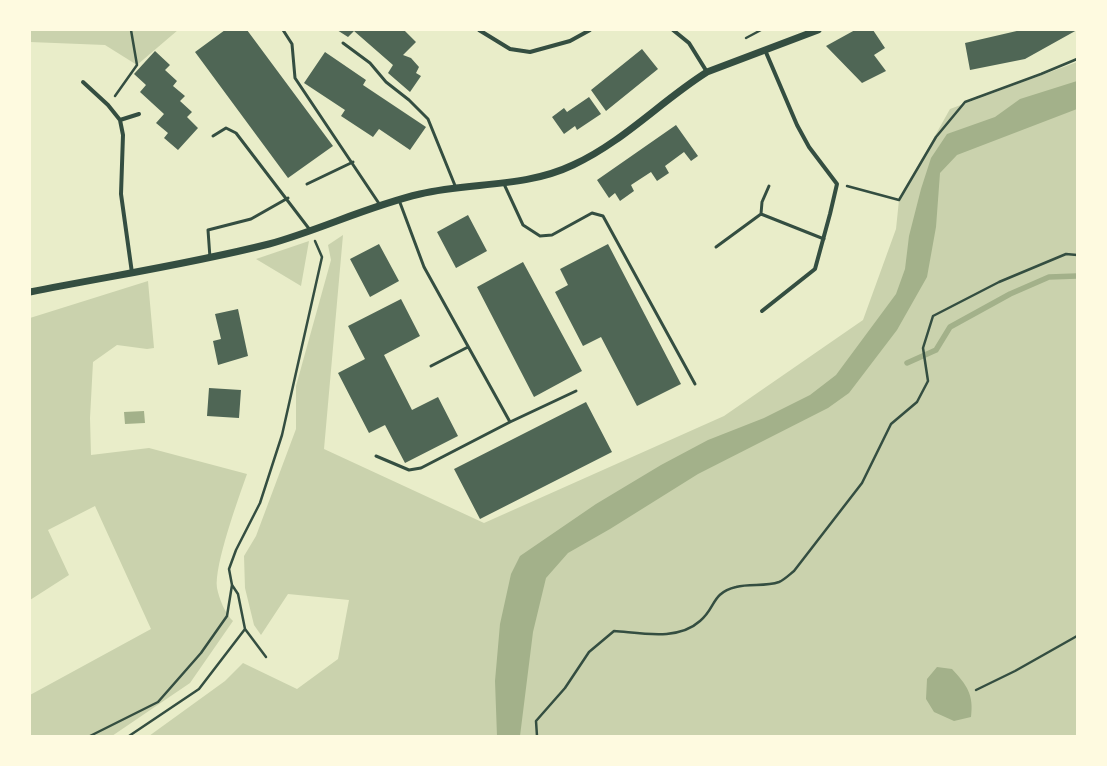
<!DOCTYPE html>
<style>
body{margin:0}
#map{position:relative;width:1107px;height:766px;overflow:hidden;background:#e9edc9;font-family:Cabin,sans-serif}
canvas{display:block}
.frame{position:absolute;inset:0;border:31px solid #fefae0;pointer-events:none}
</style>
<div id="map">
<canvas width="1107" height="766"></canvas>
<div class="frame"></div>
</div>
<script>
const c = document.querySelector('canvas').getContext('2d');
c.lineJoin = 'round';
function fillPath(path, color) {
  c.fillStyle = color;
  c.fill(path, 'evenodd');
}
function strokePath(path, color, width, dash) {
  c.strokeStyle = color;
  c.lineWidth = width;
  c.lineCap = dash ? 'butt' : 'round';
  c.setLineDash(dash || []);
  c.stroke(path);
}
fillPath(new Path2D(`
 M30 30H178L137 65 105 45 30 42Z
 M1077 62V736H149L225 681 243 663 297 689 338 659 349 600 288 594 261 635 254 625 245 588 244 556 256 536 296 429V386L331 260 328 245 343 235 324 449 484 523 724 416 863 320 896 229 899 200 950 109Z
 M309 241 301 286 256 259Z
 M148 281 154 348 147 349 117 345 93 362 90 418 91 455 149 448 247 474C239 497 214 565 217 588 219 598 225 614 233 621L190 683 112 736H30V695L151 629 95 506 48 530 69 575 30 600V318Z`), '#cad2ad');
fillPath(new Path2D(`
 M1077 81V109L957 155 940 173 936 227 927 277 897 330 849 393 828 408 698 474 610 529 568 553 546 578 533 632 520 736H497L495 681 500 624 511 574 520 556 596 504 661 465 708 440 764 418 810 395 836 375 896 294 905 269 909 236 921 189 931 158 947 134 995 117 1020 99Z
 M144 411 145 423 125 424 124 412Z
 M937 667 952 669C967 685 974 695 971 717L954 721 934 712 926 699 927 679Z`), '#a3b18a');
strokePath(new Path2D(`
 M907 363 936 350 950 327 1010 294 1049 277 1077 276`), '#a3b18a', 5.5);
fillPath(new Path2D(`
 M225 30H247L333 146 288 178 195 52Z
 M337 30H404L416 42 403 55 411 58 419 67 416 73 421 76 410 92 388 73 393 65 354 31 348 37Z
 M855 30H873L885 48 874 55 886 71 862 83 826 46Z
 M1021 30H1077L1025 59 970 70 965 43Z
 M642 49 658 69 606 111 591 90Z
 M155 51 170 65 165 70 177 81 173 86 185 96 180 101 192 112 187 117 198 128 178 150 164 138 168 133 156 123 164 114 140 92 146 85 134 74Z
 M325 52 366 80 363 85 426 127 410 150 379 129 373 137 341 116 345 110 304 83Z
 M589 97 601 114 577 130 575 126 564 134 552 117 564 108 567 112Z
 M676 125 698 156 691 161 684 152 665 166 669 173 657 181 651 172 631 185 634 191 620 201 615 193 609 198 597 180Z
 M468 215 487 251 456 268 437 232Z
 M379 244 399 281 370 297 350 259Z
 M608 244 681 384 637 406 601 337 583 346 555 292 568 285 560 269Z
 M523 262 582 371 534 397 477 287Z
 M401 299 420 336 384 355 412 410 438 397 458 436 405 463 385 425 369 433 338 373 365 359 348 326Z
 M238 309 248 356 218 365 213 341 221 339 215 314Z
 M209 388 241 390 239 418 207 416Z
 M586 402 612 452 480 519 454 469Z`), '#4f6655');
strokePath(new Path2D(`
 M746 38 761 30
 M115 96 137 65 131 30
 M847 186 899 200 936 137 965 102 1041 74 1077 59
 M232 585 238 594 245 629 266 657
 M976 690 1015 671 1077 636
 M90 736 158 702 201 653 227 616 232 585 229 569 236 550 260 503 282 435 322 257 315 241
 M129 736 199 689 245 629
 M537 736 536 721 565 688 589 652 614 631C642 633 678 641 700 621 716 608 711 593 736 587 750 583 765 587 779 582 784 580 789 575 794 571L862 483 891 424 917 402 928 381 923 348 933 316 999 282 1066 254 1077 255`), '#344e41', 2.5);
strokePath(new Path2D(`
 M283 30 292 44 295 78 380 205
 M343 43 370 63 386 82 409 100 428 119 456 188
 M213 136 226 128 236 133 310 230
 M307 184 353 162
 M504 184 523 225 540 236 552 235 592 213 603 216 695 384
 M399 200 424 267 510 422
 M761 214 762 202 769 186
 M716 247 761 214 824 239
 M210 258 208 230 251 219 288 198
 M431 366 468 347
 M376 456 409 470 421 468 510 422 576 391`), '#344e41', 3);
strokePath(new Path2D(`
 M479 30 510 49 530 52 570 41 590 30
 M673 30 689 43 707 72
 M83 82 108 105 120 120 123 135 121 194 132 273
 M120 120 139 114
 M762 311 815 269 830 214 837 184 809 147 797 125 765 50`), '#344e41', 4);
strokePath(new Path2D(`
 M30 292C110 276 190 264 269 244 320 230 368 206 420 194 471 182 525 188 573 165 623 142 661 101 707 72L818 30`), '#344e41', 7);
</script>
